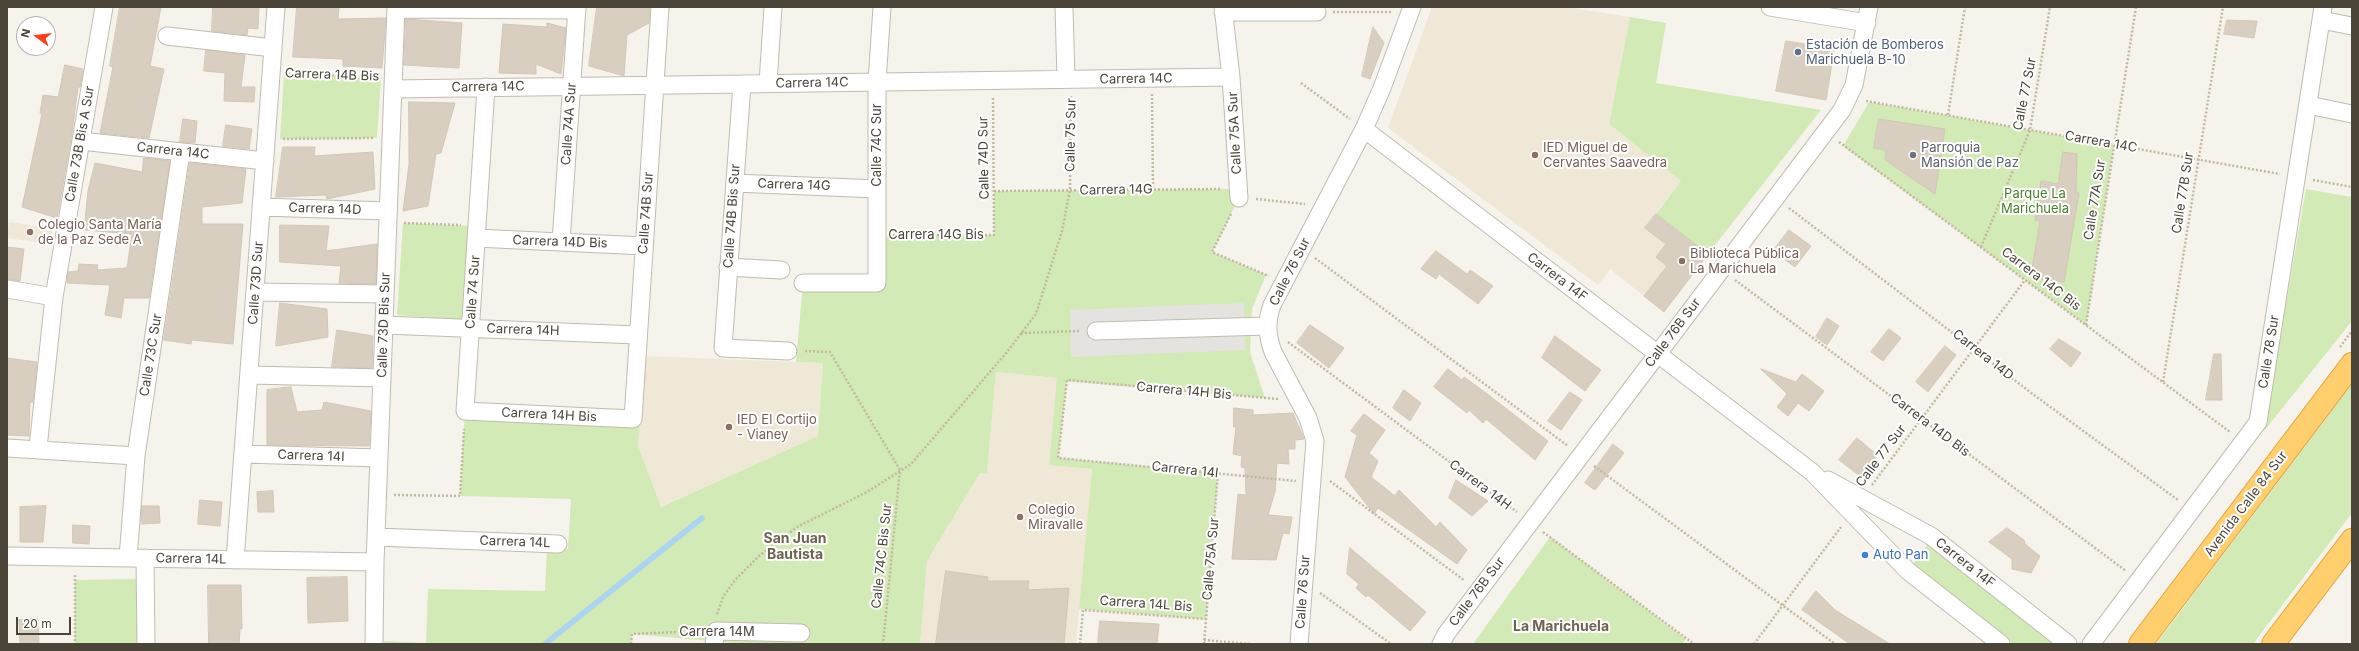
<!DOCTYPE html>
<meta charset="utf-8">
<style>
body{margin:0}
#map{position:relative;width:2359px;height:651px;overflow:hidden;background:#f6f3ec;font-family:Inter,sans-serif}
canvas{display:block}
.frame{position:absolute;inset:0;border:8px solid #4b4439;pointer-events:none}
.north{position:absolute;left:16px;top:16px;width:40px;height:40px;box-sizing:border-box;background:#fff;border:1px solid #b7b4b0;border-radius:50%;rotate:285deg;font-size:11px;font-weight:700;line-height:16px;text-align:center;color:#4b4439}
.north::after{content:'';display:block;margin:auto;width:14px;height:18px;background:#fc3f1d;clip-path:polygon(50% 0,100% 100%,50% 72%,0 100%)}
.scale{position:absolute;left:16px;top:617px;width:55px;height:18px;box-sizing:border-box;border:2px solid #4b4439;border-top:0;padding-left:5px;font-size:12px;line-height:14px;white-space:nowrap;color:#4b4439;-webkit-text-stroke:3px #fff;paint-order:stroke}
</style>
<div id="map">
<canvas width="2359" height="651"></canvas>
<div class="frame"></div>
<div class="north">N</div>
<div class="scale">20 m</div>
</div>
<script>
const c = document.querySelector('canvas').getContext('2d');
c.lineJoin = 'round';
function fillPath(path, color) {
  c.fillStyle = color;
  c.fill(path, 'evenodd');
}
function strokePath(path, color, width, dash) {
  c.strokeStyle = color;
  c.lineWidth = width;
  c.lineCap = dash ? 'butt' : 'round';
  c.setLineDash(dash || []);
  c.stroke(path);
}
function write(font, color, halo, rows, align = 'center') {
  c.font = font + ' Inter,sans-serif';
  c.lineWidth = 4;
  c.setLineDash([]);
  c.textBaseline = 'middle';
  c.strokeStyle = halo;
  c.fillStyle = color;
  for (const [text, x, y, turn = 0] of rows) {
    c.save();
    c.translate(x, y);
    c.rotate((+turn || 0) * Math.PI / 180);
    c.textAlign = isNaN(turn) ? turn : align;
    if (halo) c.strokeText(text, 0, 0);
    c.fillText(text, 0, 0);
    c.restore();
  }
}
fillPath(new Path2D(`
 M1432 7H1566L1630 17 1609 124 1681 181 1645 227 1666 244 1667 266 1644 296 1610 269 1598 285 1388 128Z
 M9 222 52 228 50 244 7 238Z
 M644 356 823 363 818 436 660 507 638 446Z
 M996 372 1058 378 1049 465 1092 469 1076 644H920L927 561 980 473H987Z`), '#efe8d6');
fillPath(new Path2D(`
 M1630 17 1666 23 1656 83 1821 110 1708 254 1656 214 1681 181 1609 124Z
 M284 74 381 77 377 138 280 139Z
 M1869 102 2114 145 2086 325 1843 146Z
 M1238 189 1239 198 1212 252 1266 275 1252 309 1250 352 1265 398 1067 381 1058 458 1218 473 1206 619 1079 609 1092 469 1049 465 1057 378 996 372 987 473H980L927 561 920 644H745L632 634 631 644H384V641L426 643 428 589 545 591 547 548 568 549 571 499 460 496 465 411 640 419 638 446 661 507 818 436 823 363 796 362 803 283H877V235H994V191Z
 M2306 189 2352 197V321L2264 431Z
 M403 223 470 226 464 320 397 315Z
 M2352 384V513L2253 644H2156Z
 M1550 537 1686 639 1682 644H1473Z
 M1929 543 2059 644H2013L1912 565Z
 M143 579 142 644H75V580Z`), '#d2eab5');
fillPath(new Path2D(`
 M1244 303 1245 350 1071 357 1070 310Z`), '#e5e3e0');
strokePath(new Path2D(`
 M545 644 702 518`), '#a9d4f2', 5.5);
const building = new Path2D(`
 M120 7H161L150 66 164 69 149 138 100 133 113 67 110 66Z
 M213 7H259L258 29 248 28 247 35 212 31Z
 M297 7H339L338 19 386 18 382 68 343 66V59L293 57Z
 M597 7H650L649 23 627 35 624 76 589 66Z
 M406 19 462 23 459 68 404 65Z
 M2227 20 2257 21 2254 38 2224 34Z
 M547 23 566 28 561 74 536 64V74L499 73 503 24 547 27Z
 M1373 27 1384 43 1370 79 1362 76Z
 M1786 41 1811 45V41L1835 45 1826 100 1776 91Z
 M206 50 245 55 241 87H255L254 102 224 101 225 73 204 71Z
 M65 65 83 69 80 87H78L72 133 57 218 22 207 42 114 40 113 43 95 58 97Z
 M409 102 455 103 441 153 436 154 428 206 403 211 409 164Z
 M183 119 197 121 195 143 180 142Z
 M1879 119 1945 129 1935 194 1885 160 1886 150 1874 148Z
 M226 125 252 129 249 149 223 146Z
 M283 147H315L314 156 373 152 375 189 327 199 326 195 276 197Z
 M2063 152 2077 154 2076 193H2079L2064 282 2041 279 2032 269 2040 221 2035 220 2041 181 2058 184Z
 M144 158 170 161 149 298H124L121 318 105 315 110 285 67 283 68 272 78 271 79 264 98 265 97 270 127 268 132 234 84 230 88 191 95 163 142 172Z
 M190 163 246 169 242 203 202 207V224H243L233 344 192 340 191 344 164 340Z
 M1656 214 1708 254 1664 312 1644 296 1667 266 1656 257 1666 244 1645 228Z
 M280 225 329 226 326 251 377 244 376 284 339 283 341 266 280 262Z
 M1789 230 1811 246 1795 267 1773 251Z
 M7 247 24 249 20 281 7 279Z
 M1436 251 1467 274 1470 270 1493 286 1478 304 1439 274 1436 279 1421 269Z
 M280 303 327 309 328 337 276 346Z
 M1827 318 1839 326 1827 345 1816 337Z
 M1310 325 1344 348 1329 368 1297 343Z
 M1889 329 1901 338 1883 361 1871 352Z
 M337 330 373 336 372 368 332 367Z
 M1555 336 1601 370 1585 391 1542 358Z
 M2059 339 2081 353 2071 367 2050 349Z
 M1945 346 1956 355 1928 392 1916 382Z
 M2214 354H2221L2222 400H2206Z
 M7 358 37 362 33 402H30L29 436 7 435Z
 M1448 369 1462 380 1464 377 1486 393 1548 441 1535 460 1486 419 1483 423 1469 410 1467 413 1434 387Z
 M1761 369 1796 382 1802 374 1824 391 1809 411 1798 403 1788 416 1777 407 1787 394Z
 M291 387 297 412 322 410 324 402 371 411 369 446 267 445V390Z
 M1404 390 1421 403 1410 421 1393 408Z
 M1570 392 1582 400 1561 430 1548 421Z
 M1234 408 1253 410V415L1293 413 1304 439 1295 440V449H1288L1289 464 1277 463 1275 492 1268 515 1292 517 1289 534 1283 533 1276 560 1232 559 1238 494 1246 495 1245 468 1241 467 1242 456 1233 454 1236 427H1234Z
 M1364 414 1385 430 1369 453 1378 461 1371 477 1395 496 1399 490 1436 527 1440 522 1467 550 1457 564 1378 508 1374 514 1345 477 1357 435 1351 431Z
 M1857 438 1877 455 1860 476 1839 460Z
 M1613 444 1624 453 1595 490 1585 483Z
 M1456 480 1488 501 1472 516 1449 498Z
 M273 491 274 512H258L257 492Z
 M200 500 222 502 220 526 198 524Z
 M46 506 43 542H20V507Z
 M142 506H159L160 523 142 524Z
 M73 525 90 526 89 544 73 543Z
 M2007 528 2024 540 2025 544 2040 556 2031 573 2012 569V559L1989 542Z
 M1350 548 1426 612 1410 631 1368 595 1366 597 1356 588 1359 584 1347 574Z
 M946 571 988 577 987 581H1029L1028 590 1069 588 1064 644H936Z
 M347 577 348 621 308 623 307 578Z
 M208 585H241L242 629H240L239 644H209Z
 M1816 591 1835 610 1890 644H1850L1802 610Z
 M38 619 39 644H20L19 620Z
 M1100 621 1159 624 1157 644H1098Z`);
fillPath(building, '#d8cfc1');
strokePath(building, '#d3c7b4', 1);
const minor = new Path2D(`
 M1064 7 1066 79
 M1223 7 1231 77 1239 198
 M1770 7 1867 23
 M396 9 577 10
 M1223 12H1317
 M2321 20 2352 26
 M167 36 273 48
 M768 83 773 7
 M742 84 723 348 788 351
 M486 87 465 411 633 419 660 7
 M393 89 1231 77
 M2308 105 2352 114
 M1364 129 1812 472 1908 571 2001 644
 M81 141 265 161
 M735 183 877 189
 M261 207 388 211
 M476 238 644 246
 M561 242 577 7
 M728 267 781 270
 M803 283H877V82L882 7
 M7 289 54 297
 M255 292 385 294
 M384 325 638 335
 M1096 331 1267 326
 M249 375 382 378
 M7 448 136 456
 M38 448 54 297 104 7
 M243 454 379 458
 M1828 480 1931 536 2068 644
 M376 537 558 544
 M7 556 375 562
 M128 558 136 456 181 152
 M145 558 146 644
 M235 560 276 7
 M374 644 375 562 396 7
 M714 644 716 631 801 633
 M1299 644 1315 441 1308 418 1273 352C1267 335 1266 322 1272 305L1364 129 1382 88 1412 7
 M1441 644 1446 634 1842 110 1854 85 1869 7
 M2091 644 2258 422 2323 7`);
const highway = new Path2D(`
 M2140 644 2352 364
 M2273 644 2352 540`);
strokePath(minor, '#c2bbae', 19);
strokePath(highway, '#e0a43c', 24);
strokePath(new Path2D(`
 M1333 12H1392
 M288 74 377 77
 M1301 83 1350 119
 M1152 94 1153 190
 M1866 101 2280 174
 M1948 115 1965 7
 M283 139 374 138
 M1839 142 2230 432
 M2313 180 2352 187
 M994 191 1222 189
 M1256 199 1305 204
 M1789 208 2034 395 2178 500
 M1231 214 1212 252 1269 276
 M404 223 461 225
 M893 235H994L993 97
 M1981 247 2030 130 2050 7
 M1315 258 1568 446
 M1735 280 2126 571
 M2086 325 2136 7
 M1021 333 1079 331
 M1288 342 1517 512
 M2340 347 2352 331
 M805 351 830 352 900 470 883 644
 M2163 382 2223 7
 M1278 399 1067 380 1058 458 1296 481
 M1594 466 1835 644
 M1330 481 1465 581
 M1872 485 2025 280
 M394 495 460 496 464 429
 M1543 532 1694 644
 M75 575V644
 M1320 593 1391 644
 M717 614 723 597 735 580 759 556 797 527 867 492 911 464 1007 352 1036 314 1062 231 1070 190 1071 96
 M1204 640 1250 644
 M631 644 632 634 700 631
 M1080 644 1083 610 1206 619
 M1204 644 1218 473
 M1754 644 1841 527`), '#c4b79f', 2.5, [2, 2]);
strokePath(minor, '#fff', 17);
strokePath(highway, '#ffcf6e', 22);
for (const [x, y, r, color] of [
 [1798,52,4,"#5c6f8a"],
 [1535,155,4,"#8d6e63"],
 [1913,155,4,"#6b7280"],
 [30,232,4,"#8d6e63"],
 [1682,261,4,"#8d6e63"],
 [729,427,4,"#8d6e63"],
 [1020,517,4,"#8d6e63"],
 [1865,555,4,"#3f7fe0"]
]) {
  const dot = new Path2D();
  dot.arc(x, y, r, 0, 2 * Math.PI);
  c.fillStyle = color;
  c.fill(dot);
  strokePath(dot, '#fff', 1.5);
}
write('13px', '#4e5e75', '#fff', [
 ["Estación de Bomberos",1806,45],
 ["Marichuela B-10",1806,60]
], 'left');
write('13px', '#4b4439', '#fff', [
 ["Carrera 14B Bis",332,75,2],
 ["Carrera 14C",1136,79,-1],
 ["Carrera 14C",812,83,-1],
 ["Carrera 14C",488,87,-1],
 ["Calle 77 Sur",2025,94,-79],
 ["Calle 74A Sur",569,124,-86],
 ["Calle 75A Sur",1235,133,-93],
 ["Calle 75 Sur",1071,135,-89],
 ["Carrera 14C",2101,142,10],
 ["Calle 73B Bis A Sur",80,144,-80],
 ["Calle 74C Sur",877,145,-90],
 ["Carrera 14C",173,151,6],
 ["Calle 74D Sur",984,158,-91],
 ["Carrera 14G",794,185,2],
 ["Carrera 14G",1116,190,-1],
 ["Calle 77B Sur",2183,193,-81],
 ["Calle 77A Sur",2095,200,-81],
 ["Carrera 14D",325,209,2],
 ["Calle 74B Sur",646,213,-86],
 ["Calle 74B Bis Sur",732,216,-86],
 ["Carrera 14G Bis",936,235],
 ["Carrera 14D Bis",560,242,2],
 ["Calle 76 Sur",1290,272,-63],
 ["Carrera 14F",1557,277,37],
 ["Carrera 14C Bis",2041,279,37],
 ["Calle 73D Sur",256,283,-86],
 ["Calle 74 Sur",473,292,-86],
 ["Calle 73D Bis Sur",384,325,-88],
 ["Carrera 14H",523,330,2],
 ["Calle 76B Sur",1673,333,-53],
 ["Calle 78 Sur",2269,352,-81],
 ["Calle 73C Sur",151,355,-81],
 ["Carrera 14D",1983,355,38],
 ["Carrera 14H Bis",1184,391,5],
 ["Carrera 14H Bis",549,415,3],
 ["Carrera 14D Bis",1930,425,37],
 ["Carrera 14I",311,456,2],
 ["Calle 77 Sur",1881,456,-53],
 ["Carrera 14I",1185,470,6],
 ["Carrera 14H",1480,485,37],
 ["Avenida Calle 84 Sur",2246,504,-53],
 ["Carrera 14L",515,542,2],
 ["Calle 74C Bis Sur",882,556,-84],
 ["Carrera 14L",191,559,1],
 ["Calle 75A Sur",1211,559,-85],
 ["Carrera 14F",1965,563,38],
 ["Calle 76 Sur",1303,592,-86],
 ["Calle 76B Sur",1477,592,-53],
 ["Carrera 14L Bis",1146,604,4],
 ["Carrera 14M",717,632]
]);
write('13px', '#785e54', '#fff', [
 ["IED Miguel de",1543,148],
 ["Cervantes Saavedra",1543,163],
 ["Colegio Santa María",38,225],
 ["de la Paz Sede A",38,240],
 ["Biblioteca Pública",1690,254],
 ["La Marichuela",1690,269],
 ["IED El Cortijo",737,420],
 ["- Vianey",737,435],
 ["Colegio",1028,510],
 ["Miravalle",1028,525]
], 'left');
write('13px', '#5b616d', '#fff', [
 ["Parroquia",1921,148],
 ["Mansión de Paz",1921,163]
], 'left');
write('13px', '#4a7f2a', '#fff', [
 ["Parque La",2035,194],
 ["Marichuela",2035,209]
]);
write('13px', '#366cbe', '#fff', [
 ["Auto Pan",1873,555]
], 'left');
write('bold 14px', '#6e6250', '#fff', [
 ["San Juan",795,539],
 ["Bautista",795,555],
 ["La Marichuela",1561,627]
]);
</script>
